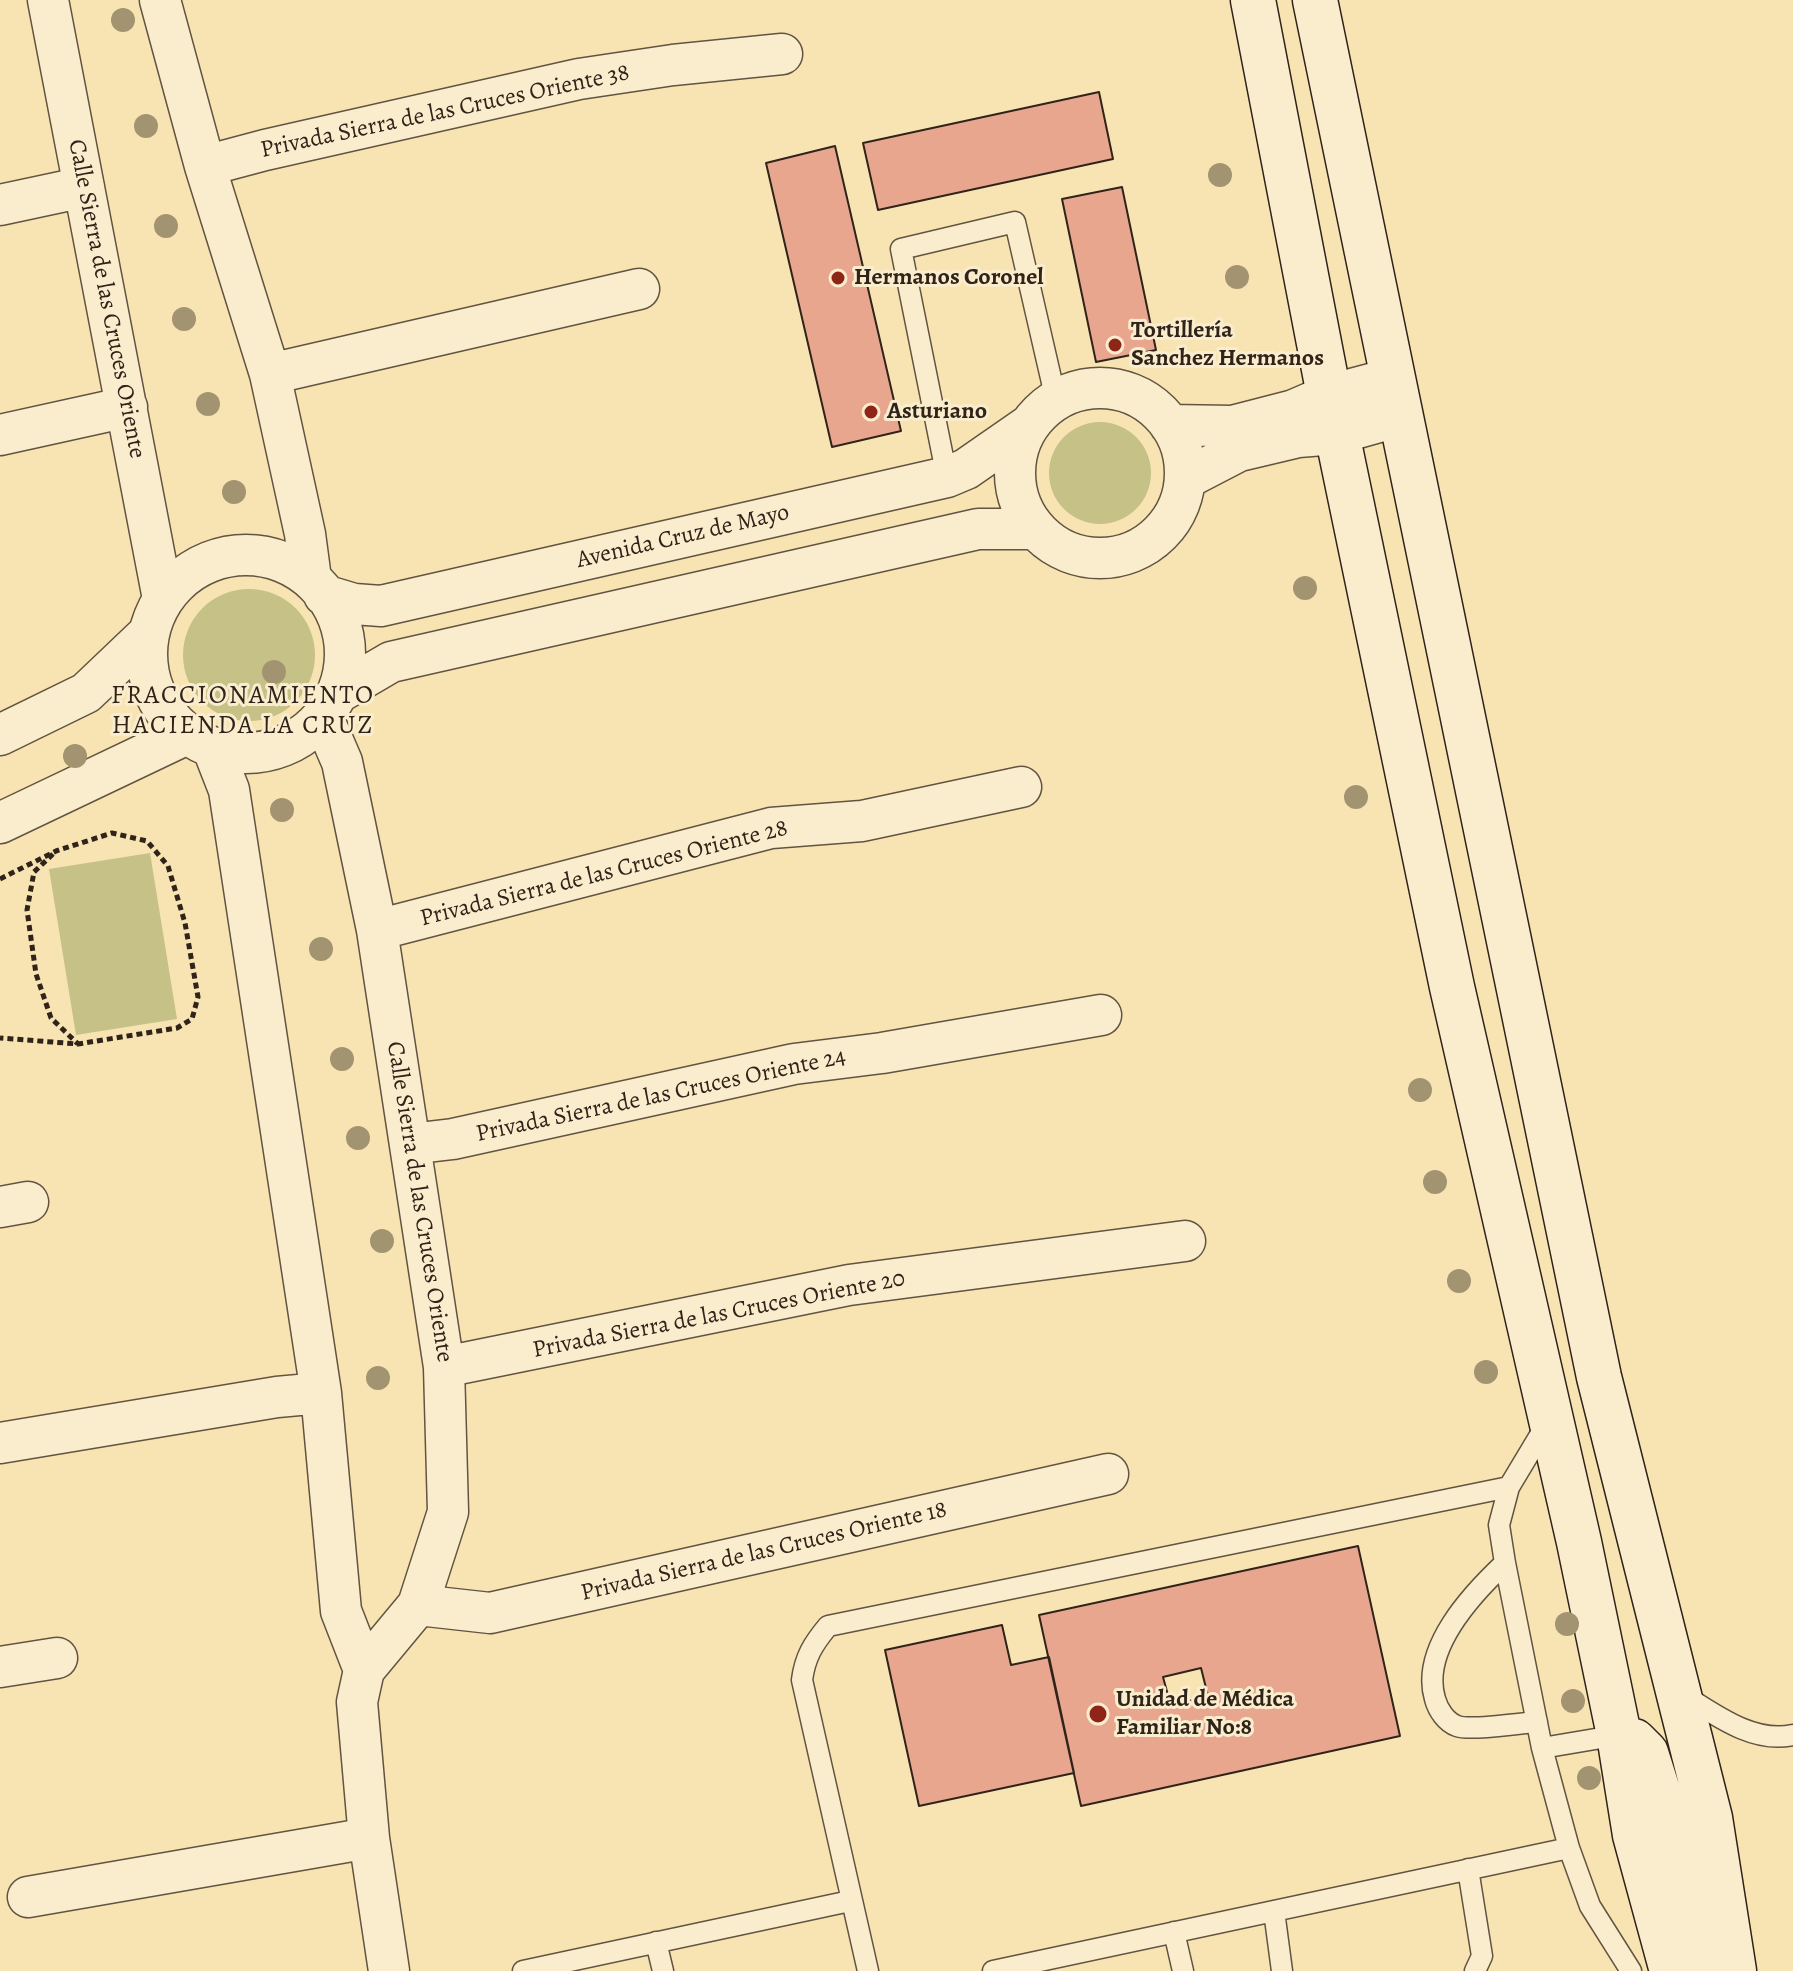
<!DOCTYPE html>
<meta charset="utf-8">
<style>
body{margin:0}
canvas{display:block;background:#f8e4b3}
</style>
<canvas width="1793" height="1971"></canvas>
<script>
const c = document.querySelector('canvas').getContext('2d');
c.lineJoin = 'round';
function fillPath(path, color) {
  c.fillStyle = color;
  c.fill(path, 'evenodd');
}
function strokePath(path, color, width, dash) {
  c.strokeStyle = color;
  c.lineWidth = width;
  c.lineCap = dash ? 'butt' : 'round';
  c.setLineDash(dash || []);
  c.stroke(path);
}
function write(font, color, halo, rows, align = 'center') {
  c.font = font + ' Alegreya,serif';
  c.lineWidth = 6;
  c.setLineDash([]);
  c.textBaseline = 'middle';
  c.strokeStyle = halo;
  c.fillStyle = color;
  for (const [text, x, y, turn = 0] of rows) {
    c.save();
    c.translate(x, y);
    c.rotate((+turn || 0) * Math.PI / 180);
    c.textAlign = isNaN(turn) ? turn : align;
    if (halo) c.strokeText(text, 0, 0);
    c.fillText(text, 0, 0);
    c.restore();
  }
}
fillPath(new Path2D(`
 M1049 473a51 51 0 1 1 102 0a51 51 0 1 1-102 0Z
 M183 655a66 66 0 1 1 132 0a66 66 0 1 1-132 0Z
 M150 853 177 1019 76 1035 49 869Z`), '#c5c187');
const building = new Path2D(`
 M1099 92 1113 159 878 210 863 143Z
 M835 146 901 431 832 447 766 163Z
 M1122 187 1156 350 1096 362 1062 199Z
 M1358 1546 1400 1736 1081 1806 1039 1615ZM1201 1668 1208 1696 1171 1706 1163 1677Z
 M1002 1625 1011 1665 1049 1657 1074 1773 919 1806 885 1650Z`);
fillPath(building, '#e8a68f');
strokePath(building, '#30241a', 2);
const service = new Path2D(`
 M947 477 901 249 1015 222 1056 400
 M1548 1422 1509 1487 1499 1525 1505 1563 1542 1748 1569 1848 1590 1906 1631 1971
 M1505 1563C1472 1594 1420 1649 1435 1699 1438 1710 1446 1722 1457 1726 1470 1731 1521 1723 1537 1722
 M1682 1694C1714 1714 1753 1744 1793 1735
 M1542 1748 1619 1735
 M1468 1869 1482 1956 1475 1971
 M1274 1911 1282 1971
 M1174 1932 1183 1971
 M656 1942 663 1971
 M523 1971 850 1901
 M868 1971 802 1680C805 1657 813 1644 828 1626L1509 1487
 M993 1971 1569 1848`);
const minor = new Path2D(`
 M48 0 163 599
 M160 0 205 166 270 374 305 534 311 579
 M205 166 265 150 579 79 673 65 782 54
 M0 205 84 187
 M270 374 639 289
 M1015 473a85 85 0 1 1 170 0a85 85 0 1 1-170 0Z
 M1170 425 1232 426 1294 410 1329 395 1393 378
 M0 435 127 407
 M1187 478 1239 451 1298 437 1336 434 1400 416
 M147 654a99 99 0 1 1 198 0a99 99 0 1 1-198 0Z
 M324 595 354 604 381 606 947 477 966 469 1028 426
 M338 693 391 662 978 529H1035
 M323 718 342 762 377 930 444 1367 448 1512 418 1605 364 1670 357 1702 369 1838 389 1971
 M0 735 86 693 149 633
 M213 749 229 790 321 1393 341 1611 364 1670
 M0 823 187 734
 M377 930 771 828 862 821 1021 787
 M410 1144 453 1139 794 1064 882 1053 1101 1015
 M0 1207 28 1202
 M444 1367 849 1285 1185 1241
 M0 1443 277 1397 321 1393
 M418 1605 490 1613 1108 1474
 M0 1667 57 1658
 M28 1897 369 1838`);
const secondary = new Path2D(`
 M1253 0 1329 395 1452 987 1579 1542 1619 1735 1635 1835 1672 1971
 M1315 0 1599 1377 1710 1818 1734 1971
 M1634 1741 1646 1753 1670 1829 1701 1971`);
strokePath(service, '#625440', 23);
strokePath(minor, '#625440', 43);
strokePath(secondary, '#30241a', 47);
strokePath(new Path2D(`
 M53 854 34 872 27 910 36 974 51 1018 78 1044
 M0 879 56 851 112 833 147 841 168 866 185 923 198 997 192 1019 177 1028 78 1044 0 1038`), '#30241a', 5, [6, 4]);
strokePath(service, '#faedce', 20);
strokePath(minor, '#faedce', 40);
strokePath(secondary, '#faedce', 44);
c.fillStyle = '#a39471';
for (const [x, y] of [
 [123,20],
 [146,126],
 [1220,175],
 [166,226],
 [1237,277],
 [184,319],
 [208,404],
 [234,492],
 [1305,588],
 [274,672],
 [75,756],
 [1356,797],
 [282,810],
 [321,949],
 [342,1059],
 [1420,1090],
 [358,1138],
 [1435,1182],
 [382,1241],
 [1459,1281],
 [1486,1372],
 [378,1378],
 [1567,1624],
 [1573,1701],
 [1589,1778]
]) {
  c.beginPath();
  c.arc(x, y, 12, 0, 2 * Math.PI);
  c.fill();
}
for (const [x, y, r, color] of [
 [838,278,8,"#8f2418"],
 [1115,345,8,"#8f2418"],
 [871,412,8,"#8f2418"],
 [1098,1714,10,"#8f2418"]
]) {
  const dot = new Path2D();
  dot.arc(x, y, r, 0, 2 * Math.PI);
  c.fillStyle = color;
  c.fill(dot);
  strokePath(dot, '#faedce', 3);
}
write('24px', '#30241a', '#faedce', [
 ["Privada Sierra de las Cruces Oriente 38",445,112,-12],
 ["Calle Sierra de las Cruces Oriente",106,299,79],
 ["Avenida Cruz de Mayo",683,537,-13],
 ["Privada Sierra de las Cruces Oriente 28",604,874,-14],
 ["Privada Sierra de las Cruces Oriente 24",661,1096,-12],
 ["Calle Sierra de las Cruces Oriente",419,1202,81],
 ["Privada Sierra de las Cruces Oriente 20",719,1315,-11],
 ["Privada Sierra de las Cruces Oriente 18",764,1552,-13]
]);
write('bold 24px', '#30241a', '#faedce', [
 ["Hermanos Coronel",854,278],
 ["Tortillería",1131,331],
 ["Sanchez Hermanos",1131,359],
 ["Asturiano",887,412],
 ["Unidad de Médica",1116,1700],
 ["Familiar No:8",1116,1728]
], 'left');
c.letterSpacing = '2px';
write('26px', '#30241a', '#faedce', [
 ["FRACCIONAMIENTO",243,697],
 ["HACIENDA LA CRUZ",243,727]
]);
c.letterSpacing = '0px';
</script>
